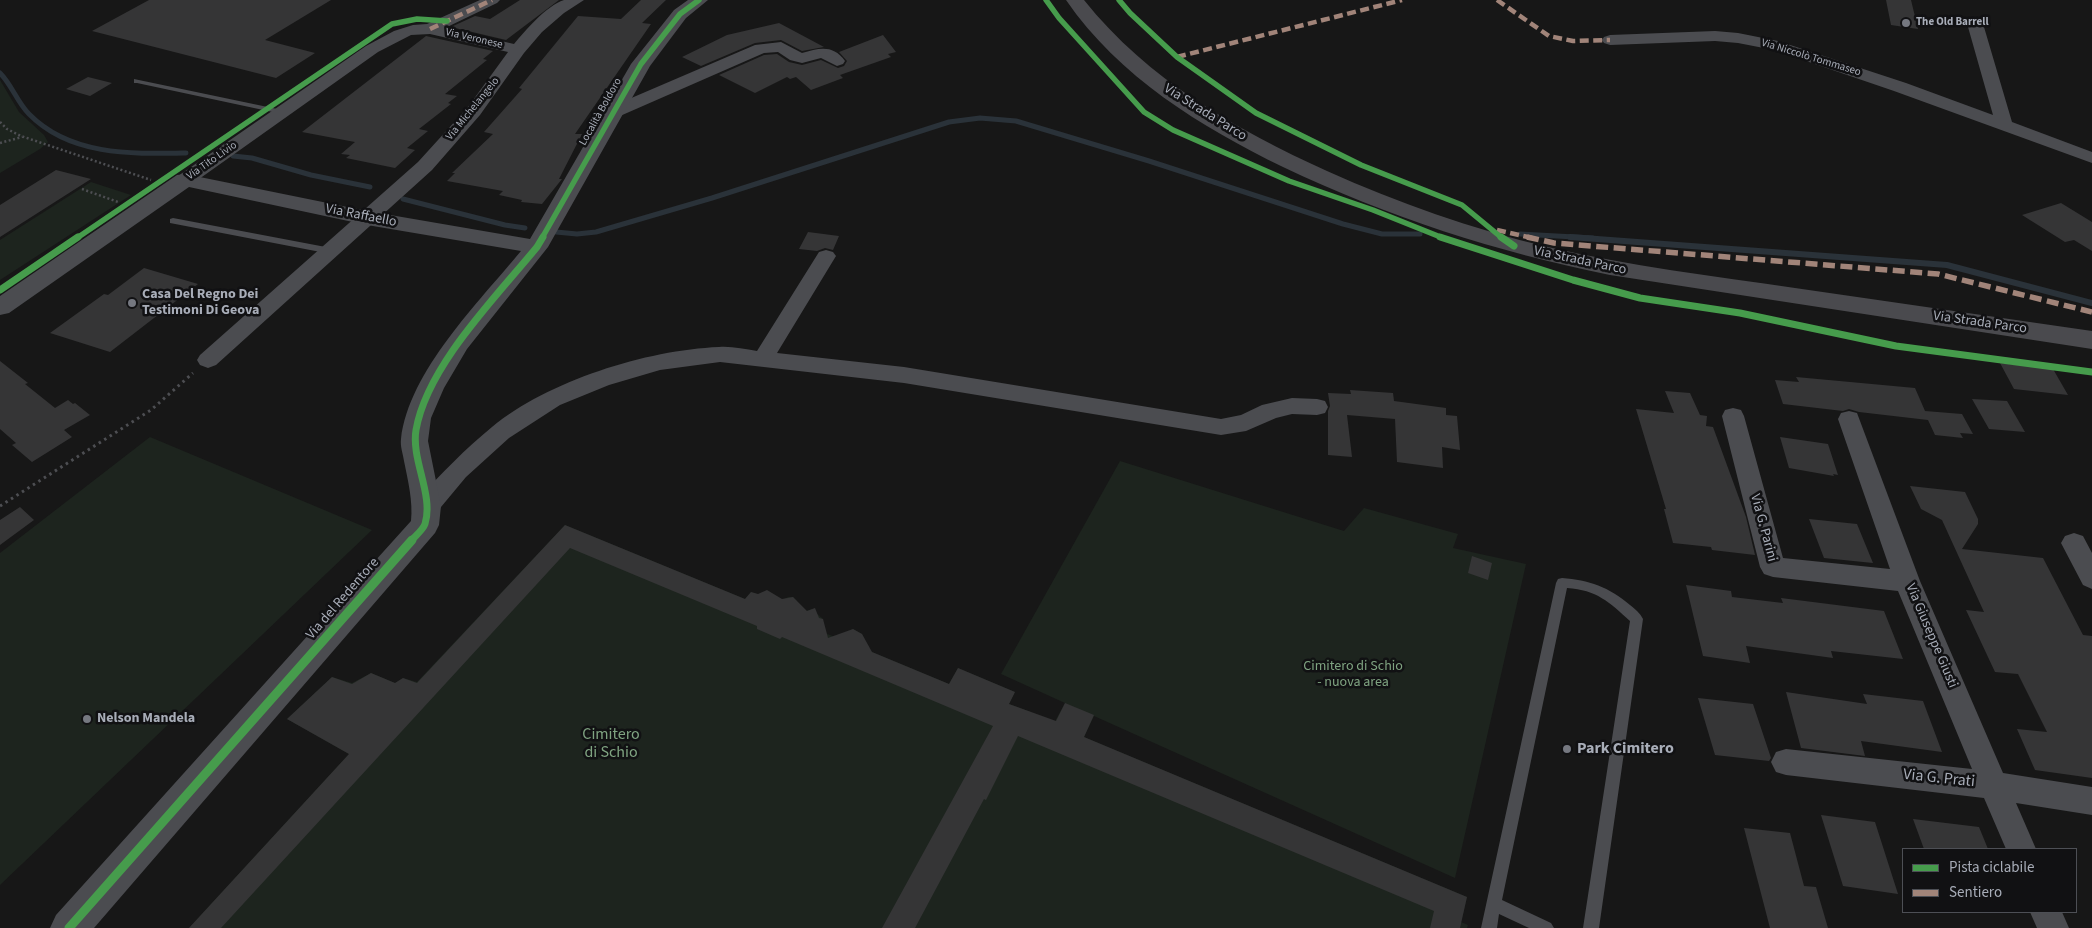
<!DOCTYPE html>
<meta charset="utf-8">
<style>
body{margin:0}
#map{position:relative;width:2092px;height:928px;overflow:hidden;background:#171717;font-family:"Source Sans 3",sans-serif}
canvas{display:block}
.legend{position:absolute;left:1902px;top:848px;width:175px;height:65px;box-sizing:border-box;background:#111113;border:1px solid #4d4f55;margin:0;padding:6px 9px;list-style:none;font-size:15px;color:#a8adb8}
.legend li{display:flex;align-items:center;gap:10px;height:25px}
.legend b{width:25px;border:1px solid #4d4f55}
</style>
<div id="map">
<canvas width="2092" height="928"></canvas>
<ul class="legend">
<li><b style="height:6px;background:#469c4c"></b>Pista ciclabile</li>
<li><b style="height:6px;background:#a18479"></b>Sentiero</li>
</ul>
</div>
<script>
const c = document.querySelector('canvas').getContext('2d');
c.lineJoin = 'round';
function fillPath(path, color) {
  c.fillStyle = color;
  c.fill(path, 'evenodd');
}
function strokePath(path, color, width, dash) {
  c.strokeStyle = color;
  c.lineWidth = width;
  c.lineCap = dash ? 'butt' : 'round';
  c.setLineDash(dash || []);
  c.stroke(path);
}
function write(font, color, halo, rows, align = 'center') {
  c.font = font + ' "Source Sans 3",sans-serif';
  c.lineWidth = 5;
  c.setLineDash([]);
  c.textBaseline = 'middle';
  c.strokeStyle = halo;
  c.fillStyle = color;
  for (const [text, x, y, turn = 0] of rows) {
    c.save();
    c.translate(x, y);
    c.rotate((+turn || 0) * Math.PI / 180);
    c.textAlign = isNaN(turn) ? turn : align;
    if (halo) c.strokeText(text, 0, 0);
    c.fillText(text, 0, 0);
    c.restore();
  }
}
fillPath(new Path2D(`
 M0 80 19 112 44 135 48 142 40 149 0 173Z
 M91 182 131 195 0 280V240Z
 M150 437 372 530 0 885V553Z
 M1120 461 1344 531 1364 508 1458 534 1453 548 1526 564 1455 878 1094 716 1084 737 1467 897 1461 922 1468 925 1467 928H189L349 754 287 719 332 677 352 683 371 673 395 683 403 678 417 682 565 525 745 599 751 592 779 602 788 597H793L797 601 798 610 806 611 812 609 823 619 819 631 838 638 853 629 862 634 865 640 860 647 949 684 958 668 1015 692 1009 704 1031 712 1029 714 1053 725 1065 703 1001 674Z`), '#1d241e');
strokePath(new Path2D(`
 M0 73C12 85 17 102 29 114 70 156 132 154 186 153
 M233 156 252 158 311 175 370 187
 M403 199 505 225 525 228
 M556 232 577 234 596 232 712 198 949 122 980 118 1016 121 1149 161 1343 224 1382 234H1420
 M1520 234 1593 238`), '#2a3239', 5);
strokePath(new Path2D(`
 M1570 237 1947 265 2092 303`), '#2a3239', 6);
fillPath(new Path2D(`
 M149 0H331L265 40 315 53 276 78 92 31Z
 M520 0H559L506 40 451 27 475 16 490 19Z
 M641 0H666L642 23 651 24 575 134H582L559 179H562L542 204 521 202 522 200 499 195 503 191 447 181 455 173H452L493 134 484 132 522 89 519 88 578 16 621 19Z
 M1886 0H1911L1918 29 1891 25Z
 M779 23 824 47 802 51 781 40 755 43 701 66 682 57 727 35Z
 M883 35 896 52 888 54 891 57 840 75 843 78 811 90 796 77 790 79 787 77 755 93 719 75 764 55 777 54 789 62 802 65 821 60 838 68 844 66 847 61 839 52Z
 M426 36 493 51 483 59 487 60 445 94 457 96 448 103 451 104 419 129 428 131 407 148 415 150 395 168 346 158 350 155 341 154 355 142 302 132Z
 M88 77 112 83 90 96 66 89Z
 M56 170 91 179 0 237V205Z
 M2061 203 2092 222V251L2074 240 2065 242 2022 215Z
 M808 232 839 236 833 250 825 248 817 251 799 249Z
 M144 268 198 284 110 352 50 333 104 294 108 295Z
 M0 361 28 383 25 384 55 408 68 400 73 404 75 403 90 415 64 430 72 437 32 462 12 445 16 443 0 429Z
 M2000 363 2053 369 2068 395 2014 389Z
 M1796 377 1915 388 1925 411 1962 414 1973 434 1960 433 1963 438 1935 435 1928 420 1859 412 1849 409 1843 411 1783 404 1775 380 1799 382Z
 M1350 390 1393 393 1394 401 1446 408V415L1457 416 1460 450 1442 447 1443 468 1397 462 1395 419 1347 415 1352 457 1328 455V411L1330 406 1328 393 1351 394Z
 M1665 391 1690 393 1700 415 1707 416 1706 426 1713 427 1746 517 1755 555 1712 550 1711 547 1673 543 1664 509H1666L1636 409 1674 413Z
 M1972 399 2007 401 2025 432 1989 429Z
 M1780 437 1828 444 1838 475 1833 474 1834 476 1789 468Z
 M1910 486 1965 492 1978 519V524L1962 549 2043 558 2083 635 2092 636V778L2035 770 2017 729 2047 732 2018 674 1995 672 1966 610 1984 612 1942 520 1921 509Z
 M20 507 34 520 0 545V520Z
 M1809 519 1857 524 1873 563 1824 558Z
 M565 525 745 599 751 592 758 594 767 590 782 599 793 597 807 611 815 608 819 618 823 619 828 638 853 629 862 634 872 652 949 684 958 668 1015 692 1009 704 1056 721 1065 703 1094 715 1084 737 1467 897 1460 928H1430L1434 911 1018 736 986 800 984 799 915 928H882L993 726 782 637 780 639 757 629V626L570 548 221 928H189L349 754 287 719 332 677 352 684 371 673 395 683 403 678 417 683Z
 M1472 556 1492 563 1488 580 1468 573Z
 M1686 585 1731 591 1732 597 1783 603 1781 598 1884 611 1903 659 1831 651 1833 658 1746 646 1750 663 1703 656Z
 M1786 692 1867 704 1863 694 1923 701 1942 752 1861 741 1865 756 1801 748Z
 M1698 698 1753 704 1771 758 1769 761 1715 755Z
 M1821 815 1875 822 1898 894 1843 886Z
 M1913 819 1979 827 1988 849H1924Z
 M1744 828 1790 833 1804 886 1816 887 1828 928H1770Z`), '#353536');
strokePath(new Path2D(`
 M0 122 7 129 21 136 151 180
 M0 143 22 137
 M82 189 118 202`), '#4d4e52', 2.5, [2, 2.5]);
strokePath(new Path2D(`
 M0 506 151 410 193 373`), '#4d4e52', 3, [2.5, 4]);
fillPath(new Path2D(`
 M134 79 282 110 286 112 282 114 137 83H134Z
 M173 218 331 248 336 251 331 254 170 223V219Z
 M1562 578C1589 580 1609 587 1630 605 1635 609 1640 613 1643 619L1599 928H1583L1630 621C1609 602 1597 590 1567 588L1502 900 1551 923 1554 928H1529L1499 914 1497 928H1481L1556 583 1558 579Z`), '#4b4c50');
fillPath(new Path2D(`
 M480 0H500L497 3 445 28 514 44C526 30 546 6 564 0 570 0 578 0 584 0L564 13 542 32 524 53 480 115 432 170 216 365 208 368 200 365 197 360 200 355 418 162 468 107 508 52 430 34 411 35 378 52 192 184 185 186 178 184 176 180 178 176 366 46 394 31 413 25 427 24Z
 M1976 22 1982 24 1984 27 2012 122 2092 152V163L1894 91 1774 50 1738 43 1715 41 1610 45 1604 43 1602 40 1604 37 1610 35 1715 31 1738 33 1778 41 1906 83 1993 115 1968 27 1970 24Z
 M781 42 802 53C819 48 833 44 845 61L843 64 837 66 821 58 802 63 790 60 778 52 764 53 620 116 614 117 608 116 605 112 608 108 755 45Z
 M826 250 833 252 836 256 777 353 904 367 1221 419 1241 415 1262 405 1292 398 1317 399 1325 401 1328 407 1325 413 1317 415 1292 414 1276 418 1246 431 1221 435 904 383 720 362 660 370 609 385 560 405 509 438 466 477 436 513 427 516 418 513 415 506 418 499C441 474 465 449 492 427 548 381 646 350 719 347 731 346 744 349 757 351L819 252Z
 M1733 408 1741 410 1744 416 1783 558 1890 569 1838 419 1841 413 1849 411 1857 413 1920 581 2003 773 2092 787V815L2016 803 2036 849H2006L1984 798 1786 775 1776 772 1771 762 1776 752 1786 749 1972 769 1898 591 1773 577 1764 574 1760 567 1722 416 1725 410Z
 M2074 533 2083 536 2092 553V589L2083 585 2061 543 2065 536Z
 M2030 912H2062L2069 928H2037Z`), '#4b4c50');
fillPath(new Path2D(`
 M688 0H708L686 18 650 66 548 247 467 349 444 388 431 418 428 441 441 506 439 525 435 533 94 928H50L56 915 411 521C413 501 408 481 404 461 403 454 400 446 401 439 409 371 479 302 521 251L367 225 189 187 9 313 0 315V296L177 175 185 174 367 211 530 239 631 64 674 10Z`), '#4b4c50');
fillPath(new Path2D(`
 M1066 0H1084C1148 80 1235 129 1327 171 1398 203 1472 229 1548 247 1630 266 1713 276 1795 288 1894 302 1993 317 2092 331V349L1610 275C1497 252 1388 217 1283 167 1201 127 1119 77 1066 0Z`), '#4a4a4e');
strokePath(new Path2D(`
 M1497 0 1549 36 1573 41 1610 40
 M430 29 492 0
 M1177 57 1402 0
 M1497 230 1532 238`), '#a18479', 4.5, [9, 4.5]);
strokePath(new Path2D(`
 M1527 237 1554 243 1938 274 2092 312`), '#a18479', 5.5, [12, 5.5]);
strokePath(new Path2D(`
 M1046 0 1059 18 1144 112 1173 130 1289 181 1373 210 1443 238
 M1119 0 1130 13 1177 57 1256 113 1361 165 1462 205 1502 238
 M77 238 392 24 417 19 447 21
 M542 238 641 64 680 14 699 0`), '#469c4c', 5.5);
strokePath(new Path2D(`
 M1440 237 1573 280 1640 298 1740 313 1896 346 2092 372
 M1501 237 1514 246
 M0 290 78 237
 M411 541C415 536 423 530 425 524 434 495 411 460 416 430 427 366 496 297 537 247L543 237`), '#469c4c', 7);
strokePath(new Path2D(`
 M69 928 412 540`), '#469c4c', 9);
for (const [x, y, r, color] of [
 [1906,23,5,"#757880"],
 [132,303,5,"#757880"],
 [87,719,5,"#757880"],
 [1567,749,5,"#757880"]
]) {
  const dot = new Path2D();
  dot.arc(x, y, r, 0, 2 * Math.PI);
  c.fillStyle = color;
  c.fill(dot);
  strokePath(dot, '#111113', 2);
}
write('bold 11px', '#a8adb8', '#111113', [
 ["The Old Barrell",1916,23]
], 'left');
write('11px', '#a8adb8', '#111113', [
 ["Via Veronese",474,39,13],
 ["Via Niccolò Tommaseo",1811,58,17],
 ["Via Michelangelo",473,109,-51],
 ["Località Boldoro",601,112,-61],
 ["Via Tito Livio",212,161,-35]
]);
write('14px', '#a8adb8', '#111113', [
 ["Via Strada Parco",1205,113,32],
 ["Via Raffaello",361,216,11],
 ["Via Strada Parco",1580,261,12],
 ["Via Strada Parco",1980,323,8],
 ["Via G. Parini",1763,528,75],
 ["Via del Redentore",343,599,-49],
 ["Via Giuseppe Giusti",1931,636,67]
]);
write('bold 14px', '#a8adb8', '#111113', [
 ["Casa Del Regno Dei",142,295],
 ["Testimoni Di Geova",142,311],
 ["Nelson Mandela",97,719]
], 'left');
write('14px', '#7fa381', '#111113', [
 ["Cimitero di Schio",1353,667],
 ["- nuova area",1353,683]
]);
write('16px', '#7fa381', '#111113', [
 ["Cimitero",611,735],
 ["di Schio",611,753]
]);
write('bold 16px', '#a8adb8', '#111113', [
 ["Park Cimitero",1577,749]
], 'left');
write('16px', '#a8adb8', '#111113', [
 ["Via G. Prati",1939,779,6]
]);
</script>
